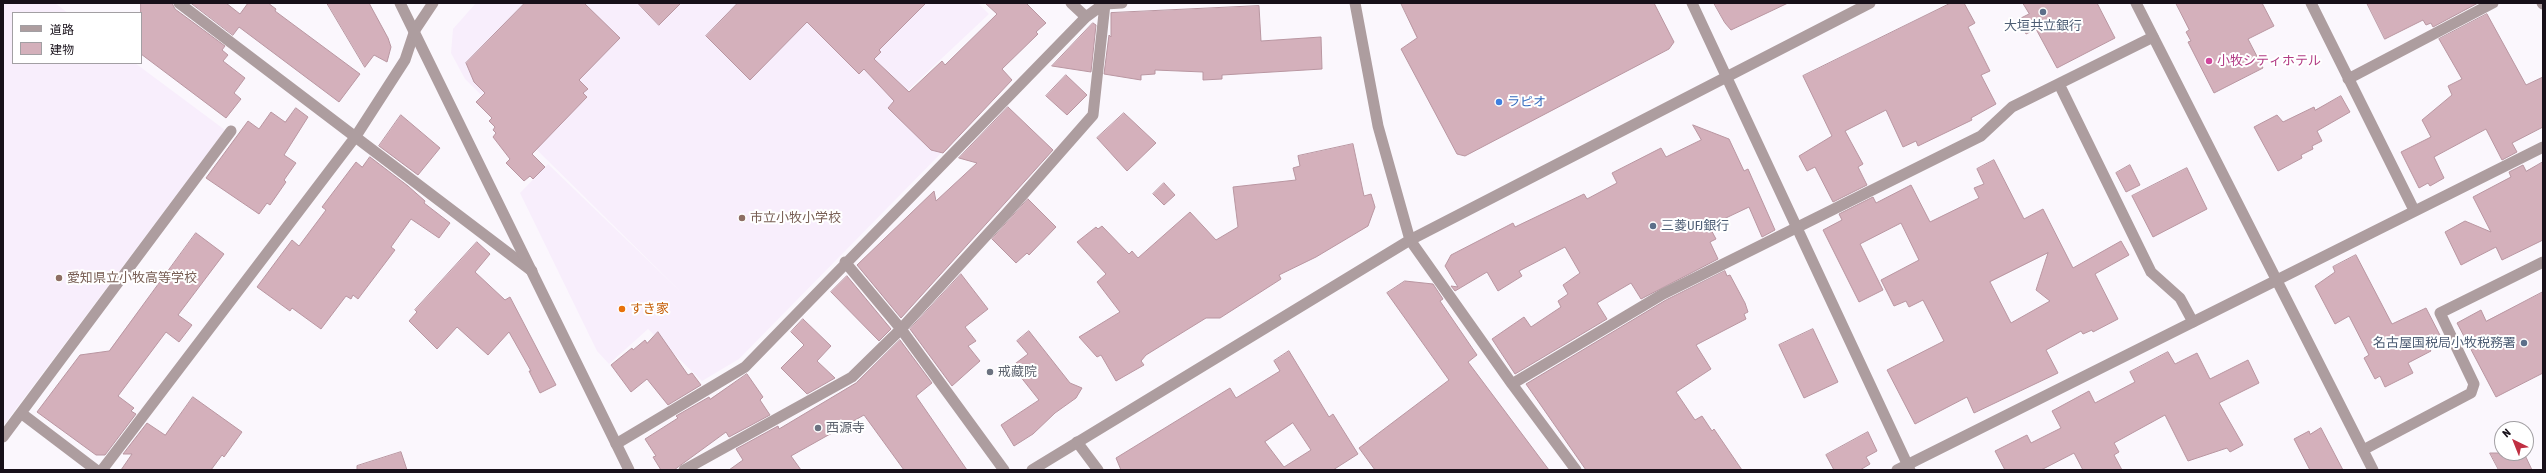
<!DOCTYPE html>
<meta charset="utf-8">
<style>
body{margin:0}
#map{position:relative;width:2546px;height:473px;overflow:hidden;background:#fbf7fd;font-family:"Asap Condensed","Noto Sans JP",sans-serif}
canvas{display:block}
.frame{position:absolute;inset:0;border:4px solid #171019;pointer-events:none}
.legend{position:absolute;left:12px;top:12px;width:130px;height:52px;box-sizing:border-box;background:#fff;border:1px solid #a29fa3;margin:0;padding:5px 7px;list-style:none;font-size:12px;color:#171019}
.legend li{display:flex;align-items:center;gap:8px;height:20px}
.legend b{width:20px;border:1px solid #a29fa3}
.north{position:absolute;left:2494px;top:421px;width:40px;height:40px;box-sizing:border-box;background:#fff;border:1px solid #a29fa3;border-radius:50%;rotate:317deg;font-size:11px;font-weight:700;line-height:16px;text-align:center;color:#171019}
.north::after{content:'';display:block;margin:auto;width:14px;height:18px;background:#c02f42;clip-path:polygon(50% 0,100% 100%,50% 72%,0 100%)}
</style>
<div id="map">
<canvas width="2546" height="473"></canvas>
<div class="frame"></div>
<ul class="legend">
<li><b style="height:5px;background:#ad9d9f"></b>道路</li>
<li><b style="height:11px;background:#d4b0bb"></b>建物</li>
</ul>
<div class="north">N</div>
</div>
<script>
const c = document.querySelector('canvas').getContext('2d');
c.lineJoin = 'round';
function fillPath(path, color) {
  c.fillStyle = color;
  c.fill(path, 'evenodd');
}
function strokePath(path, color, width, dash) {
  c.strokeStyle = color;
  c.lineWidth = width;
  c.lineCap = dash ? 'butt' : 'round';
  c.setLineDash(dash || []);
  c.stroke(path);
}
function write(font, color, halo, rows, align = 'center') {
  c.font = font + ' "Asap Condensed","Noto Sans JP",sans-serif';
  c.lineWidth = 4;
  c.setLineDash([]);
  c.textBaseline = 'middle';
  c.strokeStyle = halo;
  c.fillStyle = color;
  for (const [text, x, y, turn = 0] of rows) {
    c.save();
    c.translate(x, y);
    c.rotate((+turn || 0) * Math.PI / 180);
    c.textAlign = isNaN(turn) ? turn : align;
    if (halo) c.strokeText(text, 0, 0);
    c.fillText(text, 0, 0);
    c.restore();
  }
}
fillPath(new Path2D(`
 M3 3H55L68 13H13V63H135L225 130 3 426Z
 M476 3H978L989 14 906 92 954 140 739 359 702 381 648 329 609 364 597 351 520 193 548 164 685 296 465 79 451 53 453 29Z`), '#f8eefc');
const building = new Path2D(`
 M141 3H172L175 9 225 46 222 50 228 55 223 61 245 78 234 93 241 99 226 118 141 54Z
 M191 3H226L240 14 248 3H268L276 9 275 11 360 74 339 102 239 27 233 35Z
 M327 3H369L388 38 391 47 387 62 374 55 365 67Z
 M525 3H584L620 38 579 80 588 89 583 93 587 97 532 154 545 167 533 179 530 176 524 181 506 163 510 159 493 137 496 133 493 130 495 127 489 121 492 118 476 102 485 93 474 82 466 63Z
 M638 3H681L659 25Z
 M738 3H926L879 50 881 52 874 59 909 92 942 61 945 65 997 14 985 3H1026L1046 23 1036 32 1038 34 1002 69 1012 80 943 153 931 150 888 108 894 101 864 69 859 74 807 22 750 80 706 36Z
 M1401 3H1654L1674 42 1669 49 1465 156 1457 154 1401 49 1417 38Z
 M1714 3H1788L1731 30 1725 23Z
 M1951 3H1964L1975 23 1968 27 1990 71 1981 75 1996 104 1971 118 1972 120 1918 146 1916 141 1903 147 1886 110 1845 131 1863 164 1858 167 1867 185 1833 202 1815 167 1807 171 1799 156 1832 136 1803 76Z
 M2023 3H2097L2115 38 2057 68 2036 29 2026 34 2019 19 2029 14Z
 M2176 3H2262L2274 26 2248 39 2263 68 2214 93 2188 42 2191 41 2186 32 2189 30Z
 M2367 3H2478L2433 27 2431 23 2426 25 2423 20 2385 39Z
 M1259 6 1261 41 1321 37 1322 69 1222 75V79L1203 80V72L1155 70V74L1141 75V80L1104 74 1109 35 1111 37V13Z
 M2487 14 2526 85 2543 77V127L2512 143 2517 152 2502 160 2486 129 2434 157 2444 178 2430 186 2428 183 2419 188 2401 152 2431 137 2422 120 2452 95 2448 86 2462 79 2439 39Z
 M1093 23 1096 25 1091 72 1052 66Z
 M1066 75 1087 95 1067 115 1046 96Z
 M2341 96 2350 112 2317 131 2322 141 2312 146 2313 149 2301 155 2302 158 2278 171 2254 127 2277 115 2283 122 2314 107 2315 110Z
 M1008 107 1053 150 901 318 857 265 934 191 936 201 977 163 959 158Z
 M296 108 308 117 284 155 296 163 284 180 286 182 270 205 267 203 259 214 206 178 248 121 259 129 271 112 285 122Z
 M1124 113 1156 143 1127 171 1097 138Z
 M401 115 440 148 418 175 379 146Z
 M1693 125 1729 139 1744 171 1748 169 1775 230 1762 237 1749 207 1709 226 1716 239 1710 242 1718 259 1641 299 1631 283 1597 303 1607 319 1515 374 1492 339 1524 317 1531 327 1561 307 1558 301 1568 294 1563 285 1580 273 1565 247 1519 271 1522 276 1498 291 1487 272 1455 291 1451 286 1458 287 1445 266 1451 255 1513 223 1515 227 1584 194 1587 199 1617 183 1612 173 1661 148 1666 157 1701 140Z
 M1353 144 1364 196 1371 194 1375 207 1368 226 1316 257 1279 275 1281 279 1220 318H1206L1146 355 1141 361 1144 365 1116 381 1101 355 1097 357 1079 337 1120 312 1097 282 1106 274 1077 242 1096 227 1098 229 1102 226 1129 254 1132 251 1138 258 1190 212 1216 240 1238 227 1233 187 1296 180 1293 168 1300 166 1298 156Z
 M370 157 408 186 425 201 424 203 450 223 439 238 411 219 391 247 395 250 358 299 353 295 351 299 346 296 321 329 292 308 290 311 257 287 292 240 299 246 326 210 322 207 356 162 362 167Z
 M1994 160 2024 219 2043 209 2073 268 2121 241 2129 255 2095 274 2118 319 2093 332 2092 330 2083 334 2081 331 2046 350 2058 373 1974 413 1967 397 1915 424 1887 370 1944 341 1923 300 1909 307 1906 301 1894 306 1881 280 1919 260 1901 223 1860 244 1883 290 1859 302 1823 230 1842 220 1839 214 1873 197 1876 203 1911 185 1930 222 1979 198 1974 188 1984 184 1977 169ZM2048 253 2036 290 2050 301 2011 323 1990 282Z
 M2543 162V240L2502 260 2496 247 2461 265 2445 232 2465 221 2491 232 2473 197 2511 177 2509 172 2523 165 2526 171Z
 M2130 165 2140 185 2126 192 2116 173Z
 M2187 168 2207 209 2153 237 2132 196Z
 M1164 183 1175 195 1164 205 1153 194Z
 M1028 199 1056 227 1029 255 1027 253 1016 263 992 239Z
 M196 233 224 254 178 315 192 325 179 342 166 332 118 396 134 408 131 411 136 414 105 455H96L37 412 80 355 109 351Z
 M477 242 490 254 475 272 505 300 510 297 556 385 540 393 529 371H531L509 332 488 355 457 327 437 349 409 321 417 312 415 310Z
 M2356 255 2392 324 2426 308 2443 341 2429 348 2431 351 2408 363 2413 373 2385 387 2380 376 2375 379 2364 358 2369 355 2349 316 2335 324 2315 286 2335 272 2333 267Z
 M1725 271 1727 276 1730 275 1745 303 1748 312 1744 314 1746 319 1696 345 1711 369 1676 392 1695 420 1702 416 1712 431 1714 429 1742 470H1586L1526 384 1666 300Z
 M961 274 988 309 965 327 976 341 968 346 980 361 952 386 910 329Z
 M847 276 891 329 879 341 831 292Z
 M1405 281 1433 284 1443 299 1440 301 1477 355 1468 362 1549 470H1375L1359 448 1449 380 1387 293Z
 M2543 292V373L2496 397 2457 323 2481 310 2486 321Z
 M803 319 831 346 817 361 835 378 807 394 781 368 804 345 791 332Z
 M1813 329 1838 382 1804 398 1779 345Z
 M1029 331 1070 383 1082 388 1076 398 1055 413 1033 434 1014 446 1001 425 1039 400 1012 366 1028 354 1017 341Z
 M658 332 688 375 692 373 701 385 668 405 647 379 631 392 611 365 632 348 633 350 645 340 647 343Z
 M900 340 932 383 916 396 967 470H904L864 415 791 456 801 470H729L743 460 736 449 778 426 779 429 856 383Z
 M1289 351 1329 417 1333 414 1358 454 1333 470H1121L1116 458 1230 388 1236 398 1280 371 1274 361ZM1293 423 1311 450 1284 467 1265 442Z
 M2168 352 2175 364 2197 353 2210 379 2248 360 2259 383 2219 403 2243 445 2230 452 2227 448 2188 461 2165 415 2114 443 2119 452 2114 455 2122 470H2083L2074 453 2041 470H2005L1995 451 2027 435 2031 443 2061 428 2052 411 2089 391 2095 403 2135 382 2130 372Z
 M747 374 763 397 760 400 770 415 729 437 726 432 674 470H661L653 457 656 456 645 439 678 418 676 416 709 397 710 399Z
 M193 397 242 432 224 457 222 455 211 470H121L132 454H123L147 423 165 435Z
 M2321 428 2343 470H2310L2294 439 2309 431 2310 434Z
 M1868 432 1877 451 1866 457 1870 464 1860 470H1834L1826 455Z
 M401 452 407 470H357V466Z
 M2490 453H2524L2532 470H2499Z`);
fillPath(building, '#d4b0bb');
strokePath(building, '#b996a1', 1);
strokePath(new Path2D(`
 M179 3 532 271
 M1071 3 1086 17
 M2311 3 2414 210
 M2542 3 2543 4
 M2348 79 2493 3
 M2059 84 2151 272 2180 298 2193 322
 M1410 240 1512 384 1576 470
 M845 262 901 329 1004 470
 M1512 384 1663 294 1981 136 2012 107 2153 37
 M21 413 96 470
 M3 437 231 131
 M1077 442 1098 470
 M616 444 745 367 1086 17 1105 3
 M2363 450 2471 393 2474 384 2440 313 2543 262
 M102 470 356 136 405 60 415 30
 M684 470 852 377 901 329 1006 214 1093 115 1105 4 1122 3`), '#ad9d9f', 11);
strokePath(new Path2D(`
 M400 3 629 470
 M1355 3 1378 126 1410 240
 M1692 3 1910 470
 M2136 3 2373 470
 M415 30 433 3
 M1032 470 1410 240 1870 3
 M1897 470 2543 147`), '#ad9d9f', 11);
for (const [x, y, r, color] of [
 [2043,12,4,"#5c6f8a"],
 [2209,61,4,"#d1479c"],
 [1499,102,4,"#3f7fe0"],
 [742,218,4,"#8d6e63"],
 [1653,226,4,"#5c6f8a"],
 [59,278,4,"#8d6e63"],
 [622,309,4,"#e8710a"],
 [2524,343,4,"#5c6f8a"],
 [990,372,4,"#6b7280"],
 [818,428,4,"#6b7280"]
]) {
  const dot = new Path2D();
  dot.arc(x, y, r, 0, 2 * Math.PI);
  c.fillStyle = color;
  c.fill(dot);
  strokePath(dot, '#fff', 1.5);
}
write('13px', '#4e5e75', '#fff', [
 ["大垣共立銀行",2043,26],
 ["三菱UFJ銀行",1661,226,"left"],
 ["名古屋国税局小牧税務署",2516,343,"right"]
]);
write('13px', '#b23c85', '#fff', [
 ["小牧シティホテル",2217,61]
], 'left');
write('13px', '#366cbe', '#fff', [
 ["ラピオ",1507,102]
], 'left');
write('13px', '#785e54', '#fff', [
 ["市立小牧小学校",750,218],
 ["愛知県立小牧高等学校",67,278]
], 'left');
write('13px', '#c56008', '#fff', [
 ["すき家",630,309]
], 'left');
write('13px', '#5b616d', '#fff', [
 ["戒藏院",998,372],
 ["西源寺",826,428]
], 'left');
</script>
